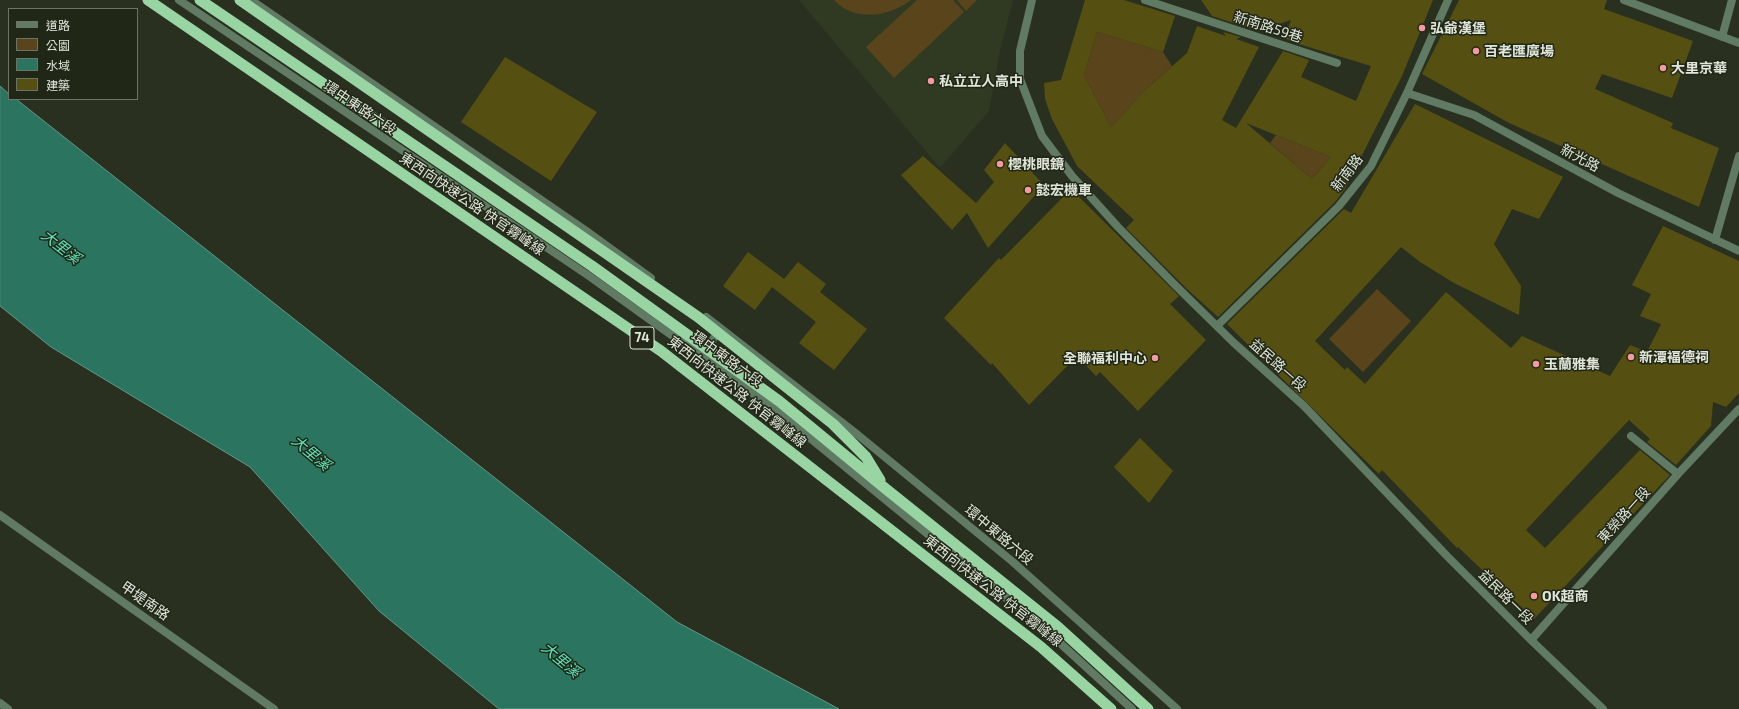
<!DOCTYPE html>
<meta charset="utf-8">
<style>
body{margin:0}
#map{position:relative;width:1739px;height:709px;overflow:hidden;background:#29301f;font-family:"Exo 2","Noto Sans TC",sans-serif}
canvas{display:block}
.legend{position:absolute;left:8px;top:8px;width:130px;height:92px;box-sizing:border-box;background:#202716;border:1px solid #6d7365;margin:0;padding:5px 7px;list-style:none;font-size:12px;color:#e1e6db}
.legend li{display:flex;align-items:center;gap:8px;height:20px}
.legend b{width:20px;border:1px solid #6d7365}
</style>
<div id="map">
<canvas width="1739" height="709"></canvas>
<ul class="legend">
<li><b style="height:5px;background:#607a64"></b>道路</li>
<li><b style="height:11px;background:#59441b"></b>公園</li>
<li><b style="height:11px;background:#2b7560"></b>水域</li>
<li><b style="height:11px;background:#555011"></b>建築</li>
</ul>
</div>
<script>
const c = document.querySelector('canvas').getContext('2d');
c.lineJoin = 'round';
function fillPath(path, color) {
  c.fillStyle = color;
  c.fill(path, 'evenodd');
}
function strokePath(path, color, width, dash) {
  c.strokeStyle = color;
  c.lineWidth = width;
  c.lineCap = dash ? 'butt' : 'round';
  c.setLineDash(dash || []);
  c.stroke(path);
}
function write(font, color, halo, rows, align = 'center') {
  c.font = font + ' "Exo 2","Noto Sans TC",sans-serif';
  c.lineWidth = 3;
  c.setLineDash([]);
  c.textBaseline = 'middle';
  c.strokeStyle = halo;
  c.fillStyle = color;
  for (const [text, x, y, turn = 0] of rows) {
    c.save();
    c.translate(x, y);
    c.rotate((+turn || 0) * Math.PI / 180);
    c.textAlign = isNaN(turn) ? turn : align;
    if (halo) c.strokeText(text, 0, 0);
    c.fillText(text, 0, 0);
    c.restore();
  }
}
fillPath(new Path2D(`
 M799 0H1013L1000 51 989 111 940 168Z`), '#303a22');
fillPath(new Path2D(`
 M834 0H911C889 17 854 22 834 0Z
 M917 0H953L964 12 894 78 866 47Z
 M957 0H977L966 11Z
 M1097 32 1163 52 1172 66 1144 91 1111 127 1084 75Z
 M1276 135 1331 157 1312 179 1270 143Z
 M1377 289 1411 321 1363 372 1329 339Z`), '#59441b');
const water = new Path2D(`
 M0 86 9 94V99H16L677 622 839 709H499L379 611 250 467 51 347 0 306Z`);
fillPath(water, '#2b7560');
strokePath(water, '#629785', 1);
fillPath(new Path2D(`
 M1085 0H1124L1175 16 1163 52 1097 32 1084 75 1111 127 1144 91 1187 53 1197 26 1226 36 1223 32 1241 37 1236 39 1259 47 1222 120 1236 128 1283 51 1309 60 1301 77 1356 101 1371 66 1289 41V40L1284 38 1291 20 1258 31 1212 16 1201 0H1433L1402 76 1345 189 1335 202 1218 317 1187 289 1126 228 1134 220 1077 166 1052 119 1045 99 1044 83 1061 80ZM1246 123 1331 157 1312 179Z
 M1459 0H1607L1604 9 1693 41 1672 98 1602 74 1595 89 1673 123 1671 128 1719 148 1699 207 1509 123 1422 74Z
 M505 57 597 112 551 181 461 122Z
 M1415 104 1563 177 1539 219 1512 209 1494 244 1521 286 1519 315 1454 283 1420 262 1401 247 1315 341 1345 370 1347 367 1365 384 1446 292 1511 348 1522 336 1610 376 1630 345 1647 352 1661 324 1640 316 1651 294 1632 285 1663 226 1739 261V393L1726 407 1713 402 1711 426 1676 465 1647 442 1650 439 1629 420 1526 530 1545 548 1640 450 1670 475 1534 619 1458 547 1457 548 1382 470 1379 474 1227 324 1344 209 1351 213Z
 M1005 143 1044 185 988 248 967 213 952 230 901 175 923 156 976 203 994 182 984 170Z
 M1071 189 1179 296 1170 304 1206 340 1138 411 1100 372 1096 376 1077 356 1029 405 992 363 991 365 944 318 999 258 1001 260Z
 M748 252 784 279 798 262 826 284 820 292 867 329 834 370 799 343 816 322 772 287 755 310 723 286Z
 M1140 438 1173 471 1149 503 1114 467Z`), '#555011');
strokePath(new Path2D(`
 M1032 0 1020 51V79L1042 136 1072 176 1118 227 1176 286 1233 342 1304 406 1447 556 1531 640 1603 709
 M1145 0 1337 63
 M1624 0 1739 43
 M1722 37 1732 0
 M1407 93 1474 115 1618 193 1739 251
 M1715 240 1739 156
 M1217 326 1339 206 1371 166 1407 93 1448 0
 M1631 436 1678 474
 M0 515 274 709
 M1531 640 1678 474 1739 409
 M0 703 8 709`), '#607a64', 8);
strokePath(new Path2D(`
 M179 0 589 276 773 408 1050 634 1132 709
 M251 0 585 230 651 278
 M706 317 858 435 1013 562 1177 709
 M704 353 720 329`), '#607a64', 8);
strokePath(new Path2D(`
 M148 0 661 351 1041 647 1111 709`), '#99d5a2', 11);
strokePath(new Path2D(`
 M200 0 592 266 779 401 886 489 1058 627 1148 709
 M240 0 698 317 833 424 866 457 880 480`), '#99d5a2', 11);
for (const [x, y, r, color] of [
 [1422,28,4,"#f49aa0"],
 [1476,51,4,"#f49aa0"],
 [1663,68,4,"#f49aa0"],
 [931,81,4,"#f49aa0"],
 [1000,164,4,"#f49aa0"],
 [1028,190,4,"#f49aa0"],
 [1631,357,4,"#f49aa0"],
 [1155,358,4,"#f49aa0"],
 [1536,364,4,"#f49aa0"],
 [1534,596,4,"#f49aa0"]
]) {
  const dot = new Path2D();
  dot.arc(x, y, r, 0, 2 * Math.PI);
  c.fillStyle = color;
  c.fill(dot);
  strokePath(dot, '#202716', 1.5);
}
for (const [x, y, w] of [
 [642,338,24]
]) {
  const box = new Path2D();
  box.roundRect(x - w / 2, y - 11, w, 22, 3);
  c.fillStyle = '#202716';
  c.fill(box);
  strokePath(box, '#e1e6db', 1);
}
write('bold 13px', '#e1e6db', null, [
 ["74",642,338]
]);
write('14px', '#e1e6db', '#202716', [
 ["新南路59巷",1268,27,18],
 ["環中東路六段",360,108,34],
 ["新光路",1580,158,28],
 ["新南路",1347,173,-53],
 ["東西向快速公路 快官霧峰線",472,204,34],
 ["環中東路六段",727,359,36],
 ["益民路一段",1278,365,42],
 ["東西向快速公路 快官霧峰線",737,392,38],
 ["東榮路一段",1624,515,-48],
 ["環中東路六段",999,535,40],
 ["東西向快速公路 快官霧峰線",993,591,38],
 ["益民路一段",1506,597,45],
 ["甲堤南路",145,601,35]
]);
write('bold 14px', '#e1e6db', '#202716', [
 ["弘爺漢堡",1430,28],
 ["百老匯廣場",1484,51],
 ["大里京華",1671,68],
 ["私立立人高中",939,81],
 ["櫻桃眼鏡",1008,164],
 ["懿宏機車",1036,190],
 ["新潭褔德祠",1639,357],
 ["全聯福利中心",1147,358,"right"],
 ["玉蘭雅集",1544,364],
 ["OK超商",1542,596]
], 'left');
write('italic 15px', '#5ee5be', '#202716', [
 ["大里溪",61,247,38],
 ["大里溪",311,453,40],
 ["大里溪",561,660,40]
]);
</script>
